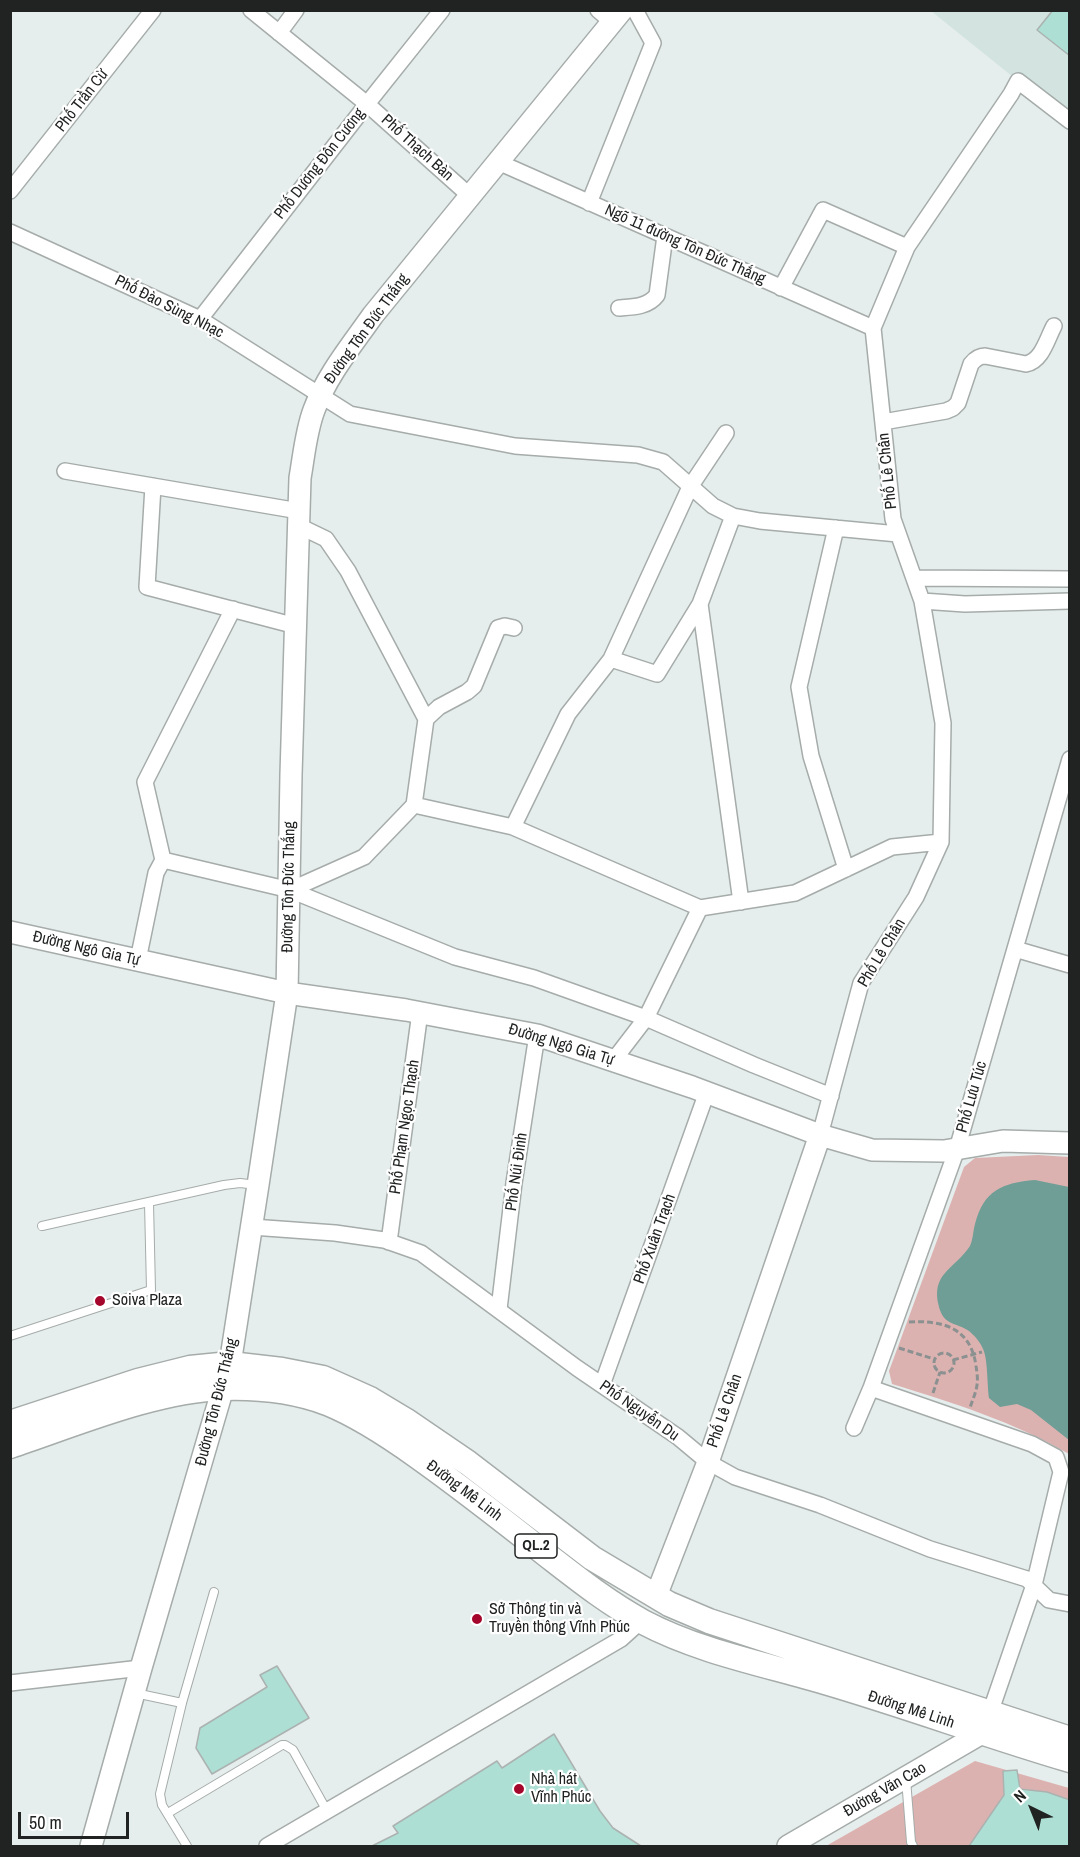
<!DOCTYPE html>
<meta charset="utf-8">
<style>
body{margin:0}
#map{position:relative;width:1080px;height:1857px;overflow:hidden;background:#e6eeed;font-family:"Archivo Narrow",sans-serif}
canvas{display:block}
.frame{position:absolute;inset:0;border:12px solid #202322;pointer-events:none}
.north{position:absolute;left:1002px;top:1779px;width:60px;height:60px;-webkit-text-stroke:4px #fff;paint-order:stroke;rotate:317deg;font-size:16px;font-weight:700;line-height:24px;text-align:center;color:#202322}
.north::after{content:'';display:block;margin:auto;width:21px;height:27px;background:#202322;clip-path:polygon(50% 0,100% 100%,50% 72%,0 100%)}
.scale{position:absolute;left:18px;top:1812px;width:111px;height:27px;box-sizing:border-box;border:3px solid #202322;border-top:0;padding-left:8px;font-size:18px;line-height:21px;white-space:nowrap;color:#202322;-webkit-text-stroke:4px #fff;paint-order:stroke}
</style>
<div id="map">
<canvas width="1080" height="1857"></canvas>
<div class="frame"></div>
<div class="north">N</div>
<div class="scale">50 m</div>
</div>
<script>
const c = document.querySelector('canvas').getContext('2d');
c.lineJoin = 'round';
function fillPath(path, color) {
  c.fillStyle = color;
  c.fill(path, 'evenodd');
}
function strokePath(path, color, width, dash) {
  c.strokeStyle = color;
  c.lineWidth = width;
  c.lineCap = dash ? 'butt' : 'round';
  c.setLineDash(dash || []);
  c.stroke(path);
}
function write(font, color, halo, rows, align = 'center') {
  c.font = font + ' "Archivo Narrow",sans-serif';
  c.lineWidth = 4.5;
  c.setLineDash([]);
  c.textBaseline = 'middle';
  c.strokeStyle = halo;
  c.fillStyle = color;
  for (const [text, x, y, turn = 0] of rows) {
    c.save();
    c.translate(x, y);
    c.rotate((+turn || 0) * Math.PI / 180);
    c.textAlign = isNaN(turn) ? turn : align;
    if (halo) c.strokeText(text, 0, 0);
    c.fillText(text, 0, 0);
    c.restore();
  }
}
fillPath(new Path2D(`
 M931 11H1069V122Z`), '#d3e4e0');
fillPath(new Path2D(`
 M1038 1155 1069 1157V1454C1014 1422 954 1403 892 1384L889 1371 964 1167 975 1158Z
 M975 1761 1069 1788V1846H826Z`), '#dcb2b1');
fillPath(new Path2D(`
 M1035 1180 1069 1187V1440L1031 1410 1017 1404 1000 1407 989 1398C987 1385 988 1359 983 1349 981 1343 974 1335 969 1331 956 1322 944 1326 939 1307 930 1273 955 1269 970 1246 973 1240 973 1231 975 1224 984 1190 1002 1183 1035 1180Z`), '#6e9e95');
const building = new Path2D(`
 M1053 10H1070V56L1037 30Z
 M277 1666 309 1718 212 1774 196 1748 200 1728 267 1687 260 1675Z
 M554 1734 600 1811 613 1828 641 1846H372L398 1833 393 1826 497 1761 502 1768Z
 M1017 1770 1020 1789 1047 1792 1070 1800V1846H969L1004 1795 1003 1771Z`);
fillPath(building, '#addfd5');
strokePath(building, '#abb2b0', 1.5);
const lane = new Path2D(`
 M42 1226 224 1185 240 1183 257 1185
 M10 1336 151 1290 149 1203
 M135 1693 182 1703
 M906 1779 911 1842 913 1846
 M168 1813 282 1745H285L293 1750 327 1811
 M187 1846 162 1805 160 1794 182 1703 214 1592`);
const street = new Path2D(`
 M251 10 367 104 470 196
 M598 10 612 22
 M279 33 296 10
 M498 162 873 328
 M10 191 153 10
 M589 203 653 43 635 10
 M10 232 200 319 350 414 515 446 638 455 663 462 713 506 733 516 760 521 898 534
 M907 247 1011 94 1018 81 1070 121
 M781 288 823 210 907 247 873 328 893 519 922 601 943 723 941 842 916 897 861 983 820 1135
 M619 308C633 307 648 307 657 295L665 236
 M200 319 367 104 442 10
 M883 422 946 411 953 408 958 403 971 364C975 359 979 356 985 356L1026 364C1042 361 1047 339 1054 326
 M65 471 299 511
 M153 486 147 587 296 626
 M299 526 326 539 348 571 426 719 414 805
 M836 528 799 687 811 756 846 869
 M914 578 1070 579
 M922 601 965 604 1070 601
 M700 604 741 902
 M611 659 657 674 700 604 733 516
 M426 719 439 707 467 692 474 686 498 628 505 626 514 628
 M513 827 568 714 611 659 690 487 726 433
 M163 860 145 782 233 609
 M290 890 364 857 414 805 513 827 700 908 795 893 892 847 941 842
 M1015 949 1070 965
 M138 960 156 873 163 860 290 890 455 957 534 978 646 1018 754 1065 831 1096
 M613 1061 646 1018 700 908
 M252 1227 335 1233 384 1240 421 1253 577 1368 678 1437 708 1462 735 1477 820 1505 930 1549 1027 1579 1049 1600 1070 1604
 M389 1242 420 1012
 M499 1309 514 1183 537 1035
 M602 1385 707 1092
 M871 1388 1032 1444 1056 1457 1061 1472 1034 1585 990 1713
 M854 1428 871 1388 957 1149 1070 759
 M10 1683 141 1668
 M267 1846 621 1639 641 1621`);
const secondary = new Path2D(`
 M10 932 287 993 406 1010 537 1035 692 1087 820 1135 872 1150 944 1151 1003 1141 1070 1143
 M656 1596 708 1462 820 1135
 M91 1846 141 1668 230 1364 258 1185 287 993 291 775 300 478C304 455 306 431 314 410 327 375 352 345 373 315L622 10
 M788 1846 982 1733`);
const primary = new Path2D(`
 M10 1423 138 1381 190 1368 230 1364 282 1370 323 1378 370 1399 405 1420 468 1463 592 1558 669 1604 709 1621 1070 1739
 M10 1446C76 1424 155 1390 224 1388 258 1387 295 1391 327 1403 359 1416 389 1436 417 1456 462 1488 504 1521 547 1555 578 1579 608 1603 643 1622 700 1652 764 1664 825 1682 907 1706 988 1736 1070 1760`);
strokePath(lane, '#a5acaa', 10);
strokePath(street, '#a5acaa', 18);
strokePath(secondary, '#a5acaa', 24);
strokePath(primary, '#a5acaa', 27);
strokePath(new Path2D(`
 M909 1322C943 1320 971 1328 976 1366 977 1372 978 1379 977 1385 976 1393 972 1401 970 1408
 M899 1348 934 1359
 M934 1363a10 10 0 1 1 20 0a10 10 0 1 1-20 0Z
 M953 1360 982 1352
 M933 1393 940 1372`), '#8b9190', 3, [6, 3]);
strokePath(lane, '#fff', 8);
strokePath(street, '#fff', 15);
strokePath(secondary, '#fff', 21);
strokePath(primary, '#fff', 24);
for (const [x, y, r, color] of [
 [100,1301,6,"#a4072b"],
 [477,1619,6,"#a4072b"],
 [519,1789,6,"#a4072b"]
]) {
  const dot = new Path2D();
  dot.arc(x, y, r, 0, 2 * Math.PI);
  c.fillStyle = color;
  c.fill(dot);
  strokePath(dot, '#fff', 2);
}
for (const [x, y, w] of [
 [536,1546,42]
]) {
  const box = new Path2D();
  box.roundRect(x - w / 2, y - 12, w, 24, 4.5);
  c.fillStyle = '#fff';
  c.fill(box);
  strokePath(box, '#202322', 1.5);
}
write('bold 15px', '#202322', null, [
 ["QL.2",536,1546]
]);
write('16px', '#202322', '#fff', [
 ["Phố Trần Cừ",82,101,-52],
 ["Phố Thạch Bàn",417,148,42],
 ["Phố Dương Đôn Cương",320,164,-52],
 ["Ngõ 11 đường Tôn Đức Thắng",685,245,24],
 ["Phố Đào Sùng Nhạc",169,307,27],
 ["Đường Tôn Đức Thắng",367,329,-54],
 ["Phố Lê Chân",888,471,-96],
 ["Đường Tôn Đức Thắng",289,887,-89],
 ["Đường Ngô Gia Tự",86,949,13],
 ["Phố Lê Chân",882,953,-59],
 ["Đường Ngô Gia Tự",561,1045,17],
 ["Phố Lưu Túc",972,1097,-74],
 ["Phố Phạm Ngọc Thạch",405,1127,-82],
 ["Phố Núi Đinh",517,1172,-82],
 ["Phố Xuân Trạch",655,1239,-70],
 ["Đường Tôn Đức Thắng",217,1402,-76],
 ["Phố Nguyễn Du",639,1411,35],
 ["Phố Lê Chân",725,1411,-71],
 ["Đường Mê Linh",464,1491,37],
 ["Đường Mê Linh",911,1710,18],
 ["Đường Văn Cao",885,1790,-30]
]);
write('16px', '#202322', '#fff', [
 ["Soiva Plaza",112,1301],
 ["Sở Thông tin và",489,1610],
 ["Truyền thông Vĩnh Phúc",489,1628],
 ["Nhà hát",531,1780],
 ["Vĩnh Phúc",531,1798]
], 'left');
</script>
